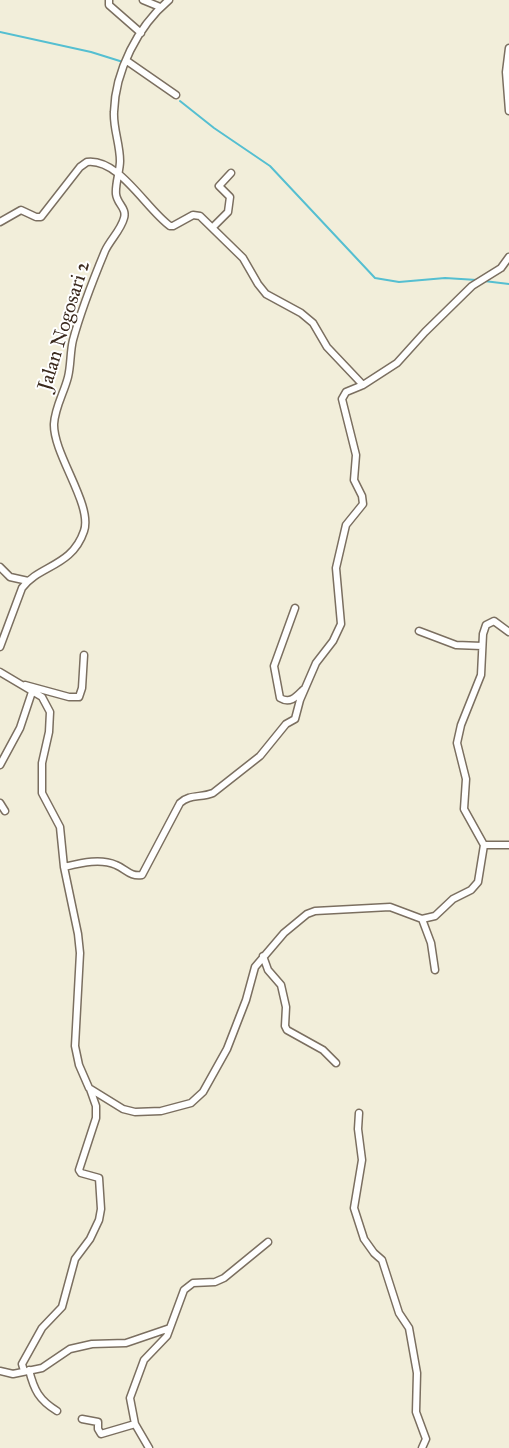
<!DOCTYPE html>
<style>
body{margin:0}
canvas{display:block;background:#f2eeda}
</style>
<canvas width="509" height="1448"></canvas>
<script>
const c = document.querySelector('canvas').getContext('2d');
c.lineJoin = 'round';
function strokePath(path, color, width, dash) {
  c.strokeStyle = color;
  c.lineWidth = width;
  c.lineCap = dash ? 'butt' : 'round';
  c.setLineDash(dash || []);
  c.stroke(path);
}
function write(font, color, halo, rows, align = 'center') {
  c.font = font + ' "IM FELL Great Primer",serif';
  c.lineWidth = 4;
  c.setLineDash([]);
  c.textBaseline = 'middle';
  c.strokeStyle = halo;
  c.fillStyle = color;
  for (const [text, x, y, turn = 0] of rows) {
    c.save();
    c.translate(x, y);
    c.rotate((+turn || 0) * Math.PI / 180);
    c.textAlign = isNaN(turn) ? turn : align;
    if (halo) c.strokeText(text, 0, 0);
    c.fillText(text, 0, 0);
    c.restore();
  }
}
strokePath(new Path2D(`
 M0 32 91 52 123 62
 M180 101 214 128 270 166 375 278 399 282 445 278 477 280
 M484 281 509 284`), '#55bfd1', 2);
const minor = new Path2D(`
 M109 0V5L141 33
 M143 0 160 7
 M509 48 506 72 509 111
 M127 61 176 95
 M0 222 21 210 36 217H41L80 167 87 162C119 158 146 209 170 226H173L193 215 200 216 243 258 258 284 266 294 301 313 313 323 327 347 363 385 397 363 425 332 472 286 501 268 509 257
 M213 227 228 212 230 197 219 186 231 173
 M0 567 10 577 28 581
 M295 608 274 666 280 698C290 704 296 697 303 690
 M419 631 456 645 482 646
 M0 647 22 588C39 565 72 567 84 531 93 505 53 454 54 424 55 407 64 393 68 377 71 365 70 352 73 340 81 310 93 280 105 251 110 240 121 230 124 218 127 208 117 204 116 194 115 184 120 171 120 161 120 144 113 128 114 112 115 71 138 26 169 0
 M0 672 42 697 50 712 49 732 42 763V793L60 827 64 867 78 934 80 953 75 1046 79 1065 89 1088 123 1109 135 1112 161 1111 191 1103 203 1092 227 1049 246 1000 255 967 284 933 307 914 315 911 390 907 422 919 435 916 453 899 471 890 478 882 484 845 464 809 466 779 457 743 461 725 481 675 483 634 486 625 494 621 509 632
 M25 685 69 697H79L82 688 84 655
 M0 765 20 728 32 692
 M0 803 5 811
 M484 845H509
 M64 867C81 863 100 858 116 865 126 869 130 877 142 875L180 803C189 794 201 798 213 793L260 756 286 724 295 719 300 700 316 663 333 641 341 624 336 568 346 525 363 504 362 496 354 480 356 455 342 399 346 392 363 385
 M422 919 431 943 435 970
 M263 956 268 970 281 985 286 1007 285 1026 287 1030 323 1050 336 1063
 M359 1113 358 1129 362 1160 354 1208 364 1239 374 1253 382 1260 399 1313 409 1328 417 1373 416 1412 426 1439 422 1448
 M29 1370C34 1390 39 1400 57 1411
 M0 1371 13 1374 42 1368 70 1349 92 1344 126 1343 170 1328
 M24 1371 22 1364 42 1328 62 1307 75 1259 90 1239 99 1220 101 1209 99 1178 81 1173 79 1170 96 1118V1106L90 1089
 M82 1419 98 1422V1429L101 1434 135 1424
 M149 1448 135 1424 130 1398 144 1360 167 1336 184 1290 193 1283 215 1282 224 1278 268 1242`);
strokePath(minor, '#7b6f60', 9);
strokePath(minor, '#fff', 6);
write('20px', '#3b2a1e', '#fff', [
 ["Jalan Nogosari 2",65,326,-73]
]);
</script>
